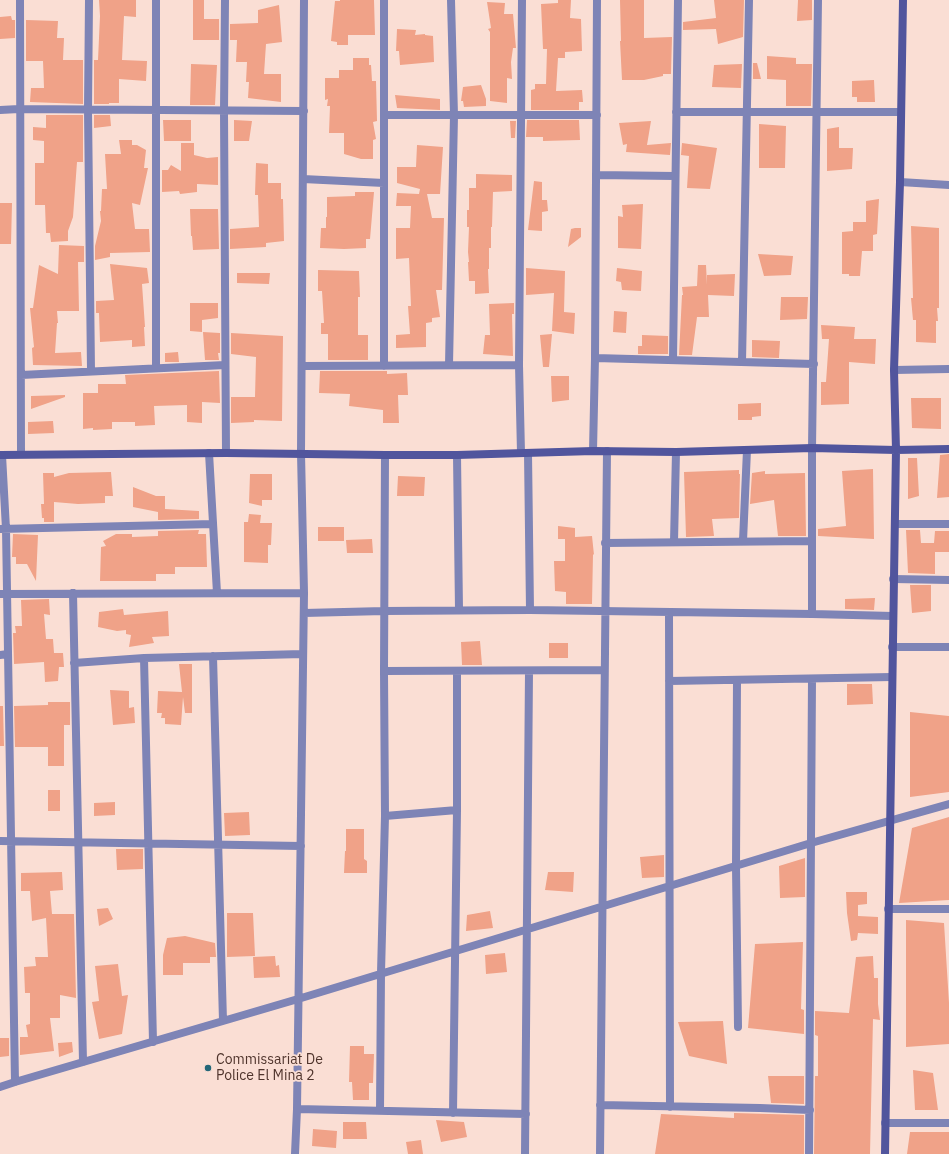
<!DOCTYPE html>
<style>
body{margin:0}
canvas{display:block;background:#faded4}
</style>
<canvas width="949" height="1154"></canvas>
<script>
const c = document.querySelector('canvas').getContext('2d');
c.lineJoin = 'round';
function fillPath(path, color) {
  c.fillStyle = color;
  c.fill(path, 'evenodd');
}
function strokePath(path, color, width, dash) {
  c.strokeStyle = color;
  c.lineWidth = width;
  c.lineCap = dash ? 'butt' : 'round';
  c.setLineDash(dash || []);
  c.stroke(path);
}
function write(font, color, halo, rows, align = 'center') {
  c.font = font + ' "IBM Plex Sans",sans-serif';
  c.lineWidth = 3.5;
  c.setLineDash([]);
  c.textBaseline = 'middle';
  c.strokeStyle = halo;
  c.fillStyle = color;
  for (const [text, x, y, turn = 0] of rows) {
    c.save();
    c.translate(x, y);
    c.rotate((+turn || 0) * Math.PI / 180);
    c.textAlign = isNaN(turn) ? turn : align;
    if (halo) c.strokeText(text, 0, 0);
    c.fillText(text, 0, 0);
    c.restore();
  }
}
fillPath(new Path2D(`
 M99 0H136V17L124 16 122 60 147 61 146 81 119 79V103H109V104H94V60H98L100 16Z
 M193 0H204V19H219V40H193Z
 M340 0H374L375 35H348V45H337V42L331 41 335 1H340Z
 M558 0H571L570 18 581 19 582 51 565 52V58H558L556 91 582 90 583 102H579V110H531V90L535 89V84H546L547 49H543L541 4 558 3Z
 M620 0H644V38L672 37 671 74H663V76L644 80H622L620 41H621Z
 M714 0H744L743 37 718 44 716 29 683 30V22L716 18Z
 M798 0H812V20L797 21Z
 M487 2 505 3 504 14H513L516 48H513L511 62 512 79 507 78V103L490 101V32L488 29 491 28Z
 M279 5 282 42 266 44 264 74H281V102L248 98 249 82H246L247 62H236L237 40H230V24L258 23V10Z
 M11 16 12 20H15V38L0 39V17Z
 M26 20 58 21 57 38H64L63 60H83V104L30 102 31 88H44L43 61H26Z
 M397 29 416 30 415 35 425 34V35L433 36 434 62 400 65 399 51H396Z
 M767 56 796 58V64H812L811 106H786V80L767 79Z
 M353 58H369V65H371L372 81H376L377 121 373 122 376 139 373 140V159H361L344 154V133H329L330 106H327L328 99 325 100V78H339V70H353Z
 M753 63H757L761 79H753Z
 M191 64 217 65 215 105H190Z
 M742 64 741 88 712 87 714 65Z
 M874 80 875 102H857V97H852V81Z
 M481 85 486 99V106L464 107 463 101H461L463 87Z
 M395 95 440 99V110L397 108Z
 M46 115H83V162H77L73 217 68 231V241L51 242 50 233H46L45 205H35V163H44V141L33 140V127L46 128Z
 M94 115H110L111 126 94 128Z
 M163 120H191V141H164Z
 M234 120 252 121 249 141H234Z
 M527 120H579L580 140 543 141V137H526Z
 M510 121H516L515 138H511Z
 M651 121 647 145 671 143 670 155 626 152 627 144 623 145 619 123Z
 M759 124 786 126 785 168H759Z
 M839 127V148H853L852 169 827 171V129Z
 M119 140H132V145H137L146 150 144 168H148L140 205 132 203 135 229H149L150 252 110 253V257L95 260V246L101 221 100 211H101L102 189H107L105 154H121Z
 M181 143H194V155L207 158 218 157V185L197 184V192L180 194 179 191 162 192V170H168L171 165 181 171Z
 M682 143 717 148 710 189 687 188 689 156 681 155Z
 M417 145 443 147 440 194H427L432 218H444L442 290H436L440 317 432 318V322L426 323V347L396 348V335L410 334 408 306H411L409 258 396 259V228H410L411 206H396L397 193 419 194 420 189 397 183V167H416Z
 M256 163 268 164V183H281V199H283L284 241 266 243V247L230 249V229L259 227 258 195H255Z
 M476 174 512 175V191L493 192 492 227H491V248H489V269H488L489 293 475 294V281H469L468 262H469L468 252 469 227H467V210H469V188H476Z
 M534 181 542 182V200H547L548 211 542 212V231L528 230Z
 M355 192H374L370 239H366V248L344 249 320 248 321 228H326V217H327V197L355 196Z
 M879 199 877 234 873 235V251H862L860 276H849V274H842V232L853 231V222H866V201Z
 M0 203H12L11 244H0Z
 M643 204 641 249 618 248V216L623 217 622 205Z
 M190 209H218L219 249 193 250 192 236H191Z
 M911 226 939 228V308H937L938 321H936V343L916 342V320H913L911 298H913Z
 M575 228H581V237L568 247 571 229Z
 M59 245 84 246V262H78L79 311H57L58 323H57L55 353 81 352 82 366 33 365 32 348 34 347 30 308H33L39 265 58 274Z
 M758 254 793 256 791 275 764 276Z
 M110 264 147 268 149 283 142 284 145 327H144L145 346 132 347V340L100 342 99 313H96V301L114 300Z
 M698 265H706L707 285V275L735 274 734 296 708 295 709 317H697L692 355H679L682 295H686H683L682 287 697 286Z
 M526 268 565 271 564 312 575 313 574 334 552 331 554 293 526 295Z
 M617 268 642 271 641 291 622 290 621 282 616 281Z
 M318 270 359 271 360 297H358V335H368V360H328V334H321V323H324L322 291H318Z
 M237 273H270L269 284 237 283Z
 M781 297H808L807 319 780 320Z
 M190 303H218V318L202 320V332L190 331Z
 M514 303V314H512L513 356 483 354 485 335H490L489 304Z
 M614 311 627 312 626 333 613 332Z
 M821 325 855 327 854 339H876L875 364 849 362V404L821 405V382H826L829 339H822Z
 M203 332 220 333V353H218L219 360H205Z
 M231 333 283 336 282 421 254 420V422L231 423V397H255L256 357 231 354Z
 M552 334 549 367H543L540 335Z
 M642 335 668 336V354H638V346H642Z
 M752 340 780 341 779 358 752 357Z
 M178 352 179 362H165V353Z
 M219 371 220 403 202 402V423L187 422V405L154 406 155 425 135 426V422H112V429L93 430V428L83 429V393H98V384H126L125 375Z
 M320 371H387V374L407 373 408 395H398L399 423H383V410L349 406 350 394 319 393Z
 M551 376H569V400L552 402Z
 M65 395V397L31 409V396Z
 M911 398H941V429L912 428Z
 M761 403V416L752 417V420H738V404Z
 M53 421 54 433 28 434V422Z
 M949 454V497L937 498 940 455Z
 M908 458H917L919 496 908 499Z
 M873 469 874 539 818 536V529L846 526 842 471Z
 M739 470V474H740L739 518 712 519 714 536 686 537 684 472Z
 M765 471V474L805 473 806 536H778L774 500 750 504 752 473Z
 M111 472 113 496H105V503L78 504 54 502V522H44V518H42L41 504H44L43 473H54V477L69 473Z
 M250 474H272V500H262V506L249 503Z
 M398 476 425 477 424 496H397Z
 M133 487 156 496H165V509L199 511V519L158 520V512L133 507Z
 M249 514 261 515 260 523H272L271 545H268V563L244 562V522H248Z
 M558 526 575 528V537L592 536 594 555 593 554 592 604H566V592L555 591 554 561H565V539H558Z
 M318 527H344V541H318Z
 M199 530 198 534H206L207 567H175V574H156V581H100L101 547 106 546 103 541 116 534H132V537L158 536V531Z
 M906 530H920L921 543H934L935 531H949V552H935V574L908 573Z
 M13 534 38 535 36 581 27 564H16V557H12Z
 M372 539 373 553H347L346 540Z
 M910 585H931V611L912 613Z
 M875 598 874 610 845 609V599Z
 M49 599 50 615 44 614 46 639H53L54 653H63L64 667H59L58 681 45 682 44 662 14 664 13 633H16L15 626H22L21 600Z
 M123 609 124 615 168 611 169 636 152 637 154 643 129 647 131 635 126 634V630L117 631 98 627 99 612Z
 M480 641 482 665H462L461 642Z
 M549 643H568V658H549Z
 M179 664H192V713H185L183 697 181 725 165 724V718H161L162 713H157L158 691 182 692Z
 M847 684H872L873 704 847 705Z
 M110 690 129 691V708L134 707 135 723 113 725Z
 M48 702H70V725H64V766H48V747H15L14 706 48 705Z
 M0 706H3L4 746H0Z
 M910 712 949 716V792L910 797Z
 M48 790H60V811H48Z
 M115 802V815L94 816V803Z
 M249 812 250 835 225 836 224 813Z
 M949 817V900L899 903 912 828Z
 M346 829H364V859L367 861V873H344L345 851H346Z
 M116 849H143V869L117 870Z
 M664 855V877L642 878 640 857Z
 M805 858V897L780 898 779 866Z
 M62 872 63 890 50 891 52 914H74L76 998 60 995V1018H50L54 1051 20 1055V1037H28L26 1025 30 1024V993H25L24 967 36 966 35 957H48L46 918 32 921 30 891H21V873Z
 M548 872H574L573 892 545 890Z
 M846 892H867V904L858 905V916L878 917V934L858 933 857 940 851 941 847 913Z
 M108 908 113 919 99 926 97 909Z
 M490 911 493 928 466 931 467 915Z
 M227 913H253L255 956 227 957Z
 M906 920 944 923 949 1003V1044L906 1047Z
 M185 936 215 943 216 957H210V963H183V975H163V955L167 938Z
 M803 942 801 1009 804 1010V1034L748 1028 755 944Z
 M505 953 507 972 486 974 485 955Z
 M275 956 276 966 279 965 280 977 254 978 253 957Z
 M873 956 874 978H878V1004L880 1020 873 1019 870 1154H814L815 1076H818V1036L815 1035V1011L849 1013 856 957Z
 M118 964 122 996 128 995 122 1034 99 1039 92 1002 99 1001 95 966Z
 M723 1021 727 1064 689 1056 678 1022Z
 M0 1038H9V1056L0 1057Z
 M72 1042 73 1052 59 1057 58 1043Z
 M350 1046H364V1054H374L373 1083H369V1100H353L352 1082H349Z
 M913 1070 933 1073 938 1110H915Z
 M768 1076H804V1104L771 1103Z
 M734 1113 804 1115V1154H655L661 1114 734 1118Z
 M436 1120 464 1122 467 1137 441 1142Z
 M343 1122H366L367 1139H343Z
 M313 1129 337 1131 336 1148 312 1146Z
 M910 1132H949V1154H907Z
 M421 1140 423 1154H408L406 1142Z`), '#f0a288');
strokePath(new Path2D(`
 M20 0 21 454
 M89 0 88 110 91 371
 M156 0V368
 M225 0 224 111 226 453
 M384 0V366
 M0 110 19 109 304 111
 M676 112H901
 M384 115H597
 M596 175 675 176
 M303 179 384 183
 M900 182 949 185
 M595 358 814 364
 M673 360 678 0
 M742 362 749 0
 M449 365 454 115 451 0
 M302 366 519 365
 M894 370 949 369
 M21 375 225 365
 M593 451 595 358 597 0
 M209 453 217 593
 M521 453 519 365 522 0
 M528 453 530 610
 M2 455 6 529 15 1082
 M457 455 459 610
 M895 524H949
 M0 529 213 524
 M743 541 747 450
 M674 542 676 452
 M605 543 811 541
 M893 579 949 580
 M73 593 83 1062
 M0 594 304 593
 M669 612 670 1107
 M304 613 384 611 530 610 812 614 893 616
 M812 614V448L818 0
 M892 647H949
 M0 655 8 654
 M213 656 223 1021
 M144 658 153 1042
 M74 663 144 658 303 654
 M384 671 604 670
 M737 680 736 866 738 1027
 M669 681 892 677
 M385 816 457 810
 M0 841 301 846
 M888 909H949
 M0 1087 15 1082 298 999 811 843 949 804
 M600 1105 760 1108 810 1110
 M297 1109 526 1114
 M380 1111 381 973 385 816 384 671 385 455
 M453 1113 457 810V671
 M885 1123H949
 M295 1154 297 1109 304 593 301 453 304 0
 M525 1154 529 671
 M600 1154 607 451
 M809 1154 812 679`), '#7e84b6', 8);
strokePath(new Path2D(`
 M0 455 226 453 385 455H457L593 451 676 452 812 448 896 450 949 449
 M885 1154 896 450 894 370 900 182 903 0`), '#51559d', 8);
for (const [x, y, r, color] of [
 [208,1068,4,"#236678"]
]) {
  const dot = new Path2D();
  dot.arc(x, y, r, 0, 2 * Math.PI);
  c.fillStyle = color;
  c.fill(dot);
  strokePath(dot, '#faded4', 1.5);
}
write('14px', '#4f342c', '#faded4', [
 ["Commissariat De",216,1060],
 ["Police El Mina 2",216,1076]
], 'left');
</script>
